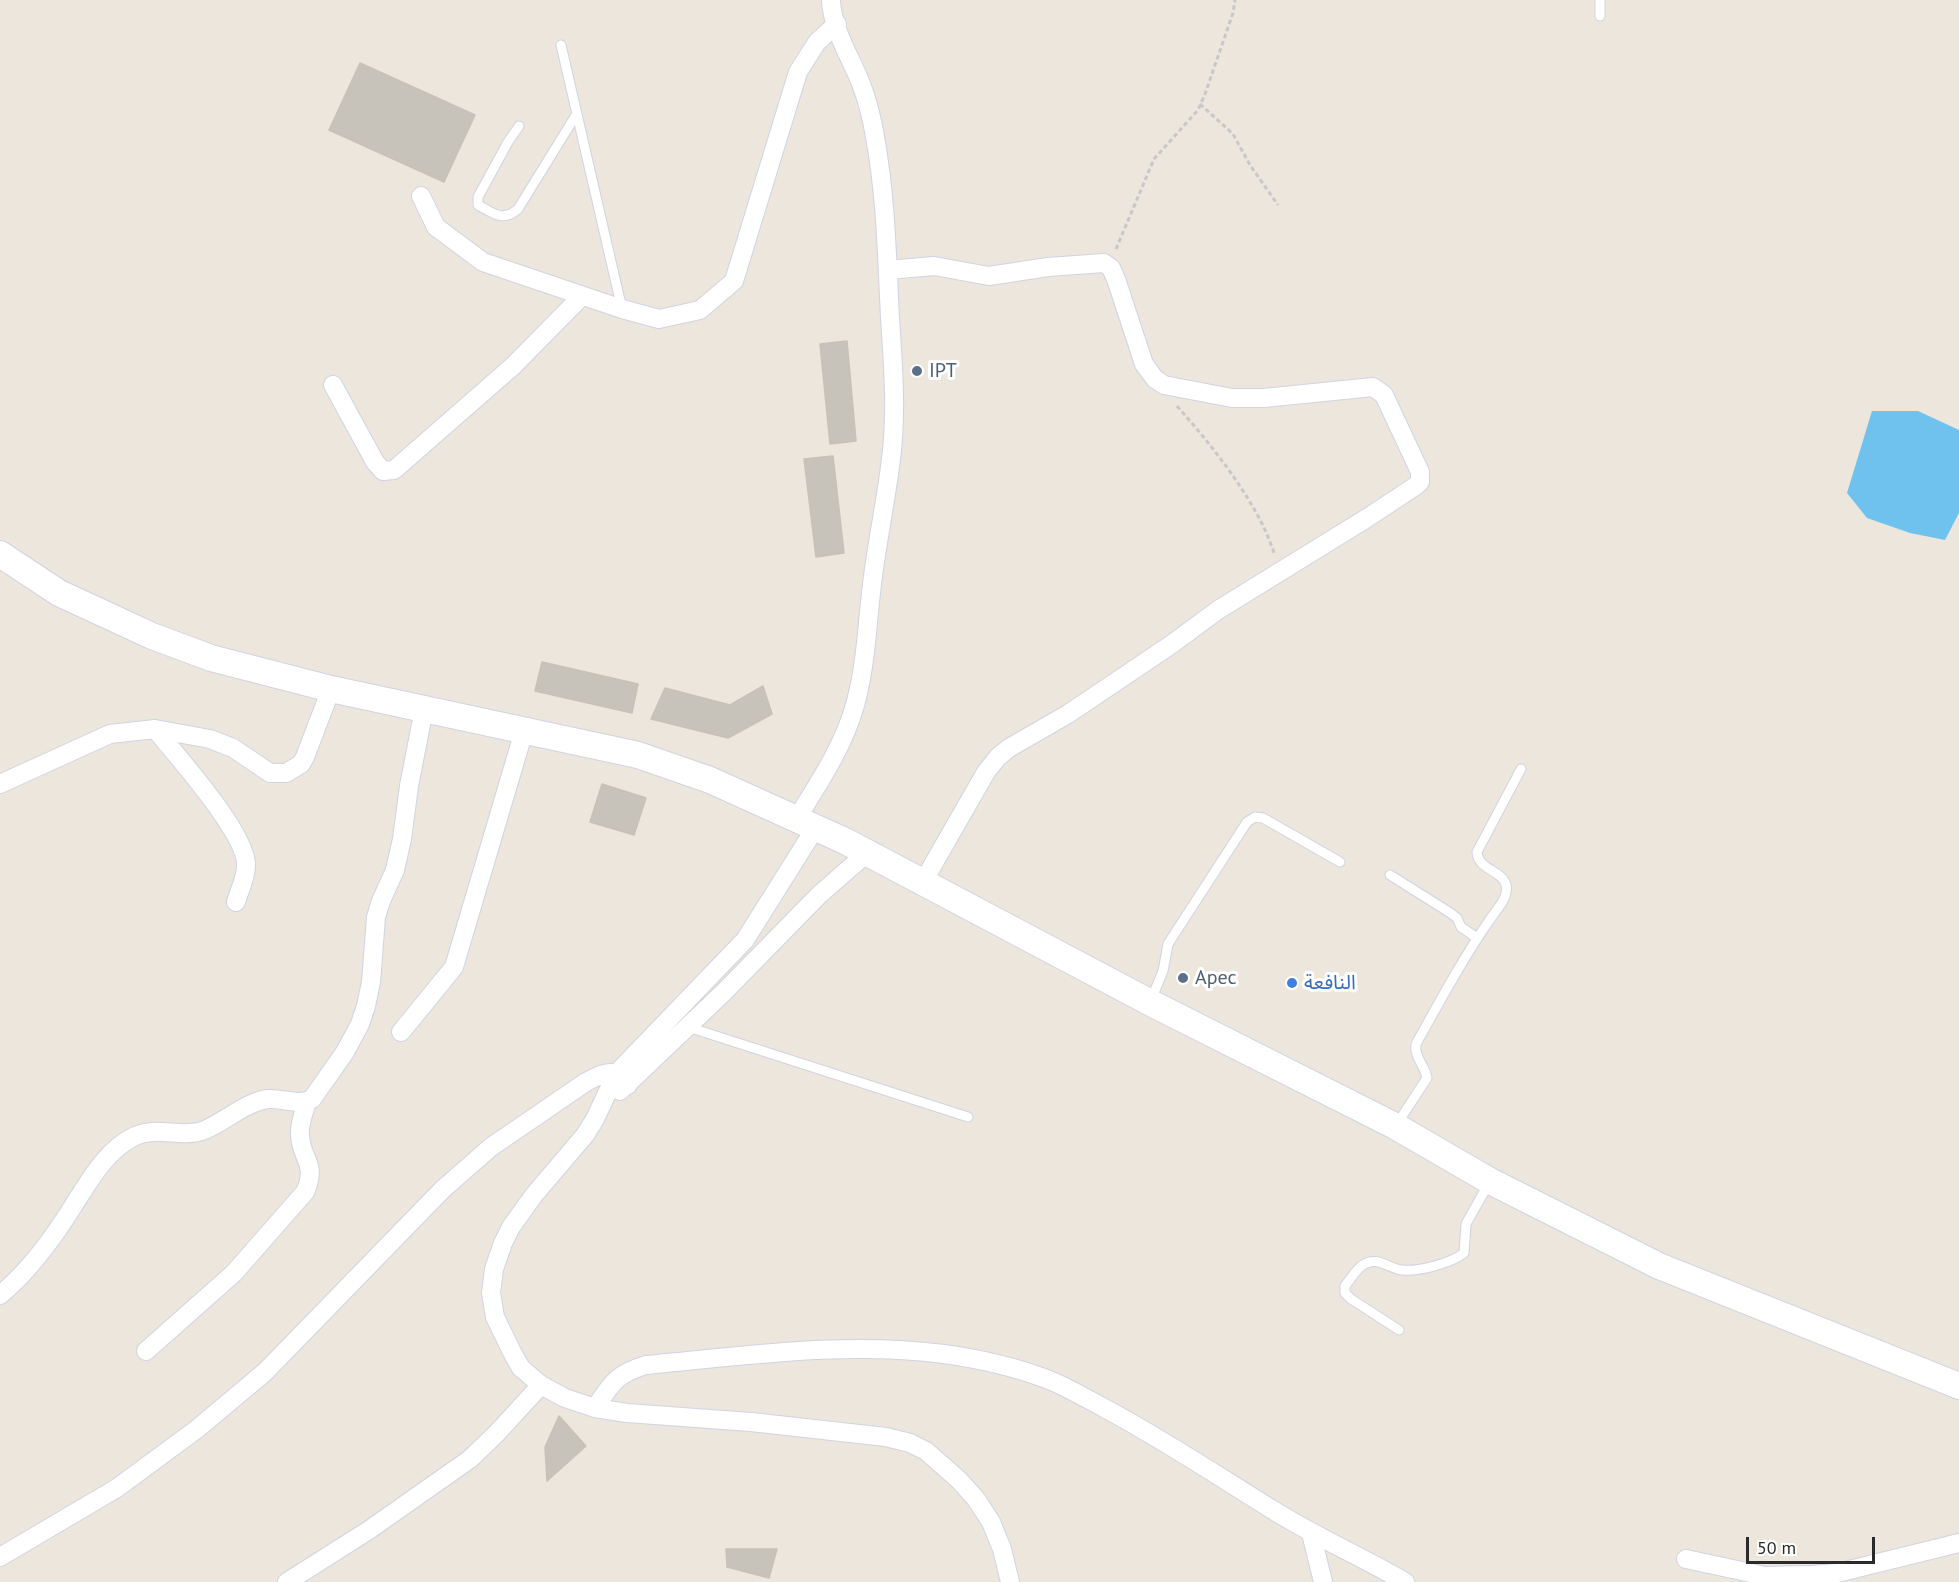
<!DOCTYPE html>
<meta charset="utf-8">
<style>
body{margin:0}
#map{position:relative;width:1959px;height:1582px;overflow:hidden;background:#ece6dc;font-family:"PT Sans",sans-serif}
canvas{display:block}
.scale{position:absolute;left:1746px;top:1537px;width:129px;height:27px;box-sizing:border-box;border:3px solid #2a2a2a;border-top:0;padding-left:8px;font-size:18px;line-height:21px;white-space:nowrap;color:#2a2a2a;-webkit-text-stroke:4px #fff;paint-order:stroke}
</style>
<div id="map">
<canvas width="1959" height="1582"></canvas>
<div class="scale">50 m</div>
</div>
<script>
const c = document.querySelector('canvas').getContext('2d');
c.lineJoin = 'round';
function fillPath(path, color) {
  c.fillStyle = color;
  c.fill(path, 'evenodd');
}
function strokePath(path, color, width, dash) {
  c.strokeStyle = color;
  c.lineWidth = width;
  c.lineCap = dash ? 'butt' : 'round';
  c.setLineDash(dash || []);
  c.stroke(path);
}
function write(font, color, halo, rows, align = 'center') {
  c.font = font + ' "PT Sans","Noto Sans Arabic",sans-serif';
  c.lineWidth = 6;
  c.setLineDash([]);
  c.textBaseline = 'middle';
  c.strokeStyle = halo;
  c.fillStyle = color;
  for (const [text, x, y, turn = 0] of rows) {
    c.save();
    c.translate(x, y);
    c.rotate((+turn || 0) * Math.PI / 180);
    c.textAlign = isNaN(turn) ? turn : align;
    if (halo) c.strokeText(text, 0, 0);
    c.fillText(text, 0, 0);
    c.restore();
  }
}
fillPath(new Path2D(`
 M1872 411H1918L1959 430V513L1945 540 1910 533 1867 518 1847 493Z`), '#6fc2ee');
const building = new Path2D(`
 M360 63 475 115 444 182 329 130Z
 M847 341 856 441 830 444 820 344Z
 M833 456 844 553 816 557 804 459Z
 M542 662 638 684 632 713 535 691Z
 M763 686 772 714 728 738 651 719 665 688 730 705Z
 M602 784 646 798 634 835 590 822Z
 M559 1416 586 1446 547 1481 545 1447Z
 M726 1549H777L769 1578 727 1567Z`);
fillPath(building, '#c7c3bb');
strokePath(building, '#c7c2b5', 1.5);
const service = new Path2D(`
 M1600 16V0
 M561 45 622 309
 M519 126 508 142 478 197V205C494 214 503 222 518 209L576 115
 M1390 875 1449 912 1457 918 1461 927 1477 938
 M1151 1000 1163 971 1168 944 1247 822 1255 817 1263 818 1340 862
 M688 1027 968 1117
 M1397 1124 1427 1078C1425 1065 1414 1058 1416 1044 1440 1001 1463 958 1491 918 1497 909 1509 897 1506 885 1502 870 1478 870 1477 852L1521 769
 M1399 1330 1351 1299 1345 1293V1286C1350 1280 1356 1269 1363 1265 1377 1255 1389 1269 1402 1270 1419 1272 1451 1263 1464 1253L1466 1224 1489 1183`);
const minor = new Path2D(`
 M421 196 436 227 483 262 622 309 659 319 700 310 734 281 798 72 817 42 837 24
 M888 270 934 266 989 276 1048 267 1104 263 1111 268 1116 279 1144 364 1155 379 1164 385 1232 398H1264L1373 387 1384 395 1420 472V482L1417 485 1367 518 1218 610 1172 644 1068 714 1009 748 998 757 986 772 923 882
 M333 385 375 462 383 471 394 470 513 366 582 296
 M155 729C177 756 248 835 246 866 246 878 239 891 236 902
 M0 784 110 734 155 729 210 739 233 748 270 773H286L301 764 305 757 331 689
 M797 818C819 783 844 745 855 705 866 666 867 625 872 584 877 542 886 501 891 459 897 412 893 365 890 318 887 258 886 197 875 137 872 118 867 99 860 81 849 55 832 28 831 0
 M816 827 745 940 616 1074 595 1119 585 1135 534 1195 511 1227 503 1243 494 1269 491 1293 495 1317 513 1354 521 1368 541 1385 565 1398 595 1408 627 1413 751 1422 886 1437 910 1443 926 1451 959 1480 976 1499 991 1522 1002 1549 1010 1582
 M401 1032 454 967 524 731
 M620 1091 724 992 819 895 867 853
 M0 1295C28 1272 51 1241 70 1211 87 1185 105 1150 135 1136 157 1126 181 1138 202 1131 222 1124 247 1101 268 1099 283 1098 298 1106 312 1099L345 1052 360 1024 366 1006 371 982 376 917 381 901 395 870 402 839 409 786 424 709
 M146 1351 234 1273 305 1192C318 1163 301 1160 300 1135 299 1124 304 1112 307 1102
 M595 1408C612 1383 616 1374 646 1365 745 1356 845 1341 944 1354 980 1359 1020 1368 1054 1382 1072 1390 1089 1400 1106 1409 1164 1440 1218 1476 1273 1510 1316 1537 1362 1557 1405 1582
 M1311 1533 1323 1582
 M0 1557 117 1488 197 1429 265 1372 443 1189 491 1147 586 1082C594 1078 607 1070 616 1074 620 1076 625 1082 628 1085
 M1686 1559 1765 1576 1811 1575 1837 1573 1959 1543
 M287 1582 369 1530 470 1459 497 1433 541 1385`);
const secondary = new Path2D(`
 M0 554 59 593 152 636 211 658 331 689 638 755 710 780 845 841 1151 1003 1395 1126 1490 1181 1659 1266 1959 1386`);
strokePath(service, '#d1d3e3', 11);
strokePath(minor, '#d1d3e3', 20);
strokePath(secondary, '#d1d3e3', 28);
strokePath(new Path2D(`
 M1200 104 1233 134 1250 165 1278 205
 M1116 249 1154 159 1198 110 1205 94 1233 13 1235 0
 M1177 406C1207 440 1236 476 1258 516 1265 528 1270 542 1275 555`), '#c8c8c8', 3, [4.5, 3]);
strokePath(service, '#fff', 9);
strokePath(minor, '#fff', 18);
strokePath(secondary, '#fff', 26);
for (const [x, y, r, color] of [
 [917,371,6,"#5c6f8a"],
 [1183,978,6,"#5c6f8a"],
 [1292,983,6,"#3f7fe0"]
]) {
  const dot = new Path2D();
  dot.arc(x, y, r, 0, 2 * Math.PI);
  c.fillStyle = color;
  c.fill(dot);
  strokePath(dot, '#fff', 2);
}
write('20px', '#4e5e75', '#fff', [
 ["IPT",929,371],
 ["Apec",1195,978]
], 'left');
write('20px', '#366cbe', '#fff', [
 ["النافعة",1304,983]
], 'left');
</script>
